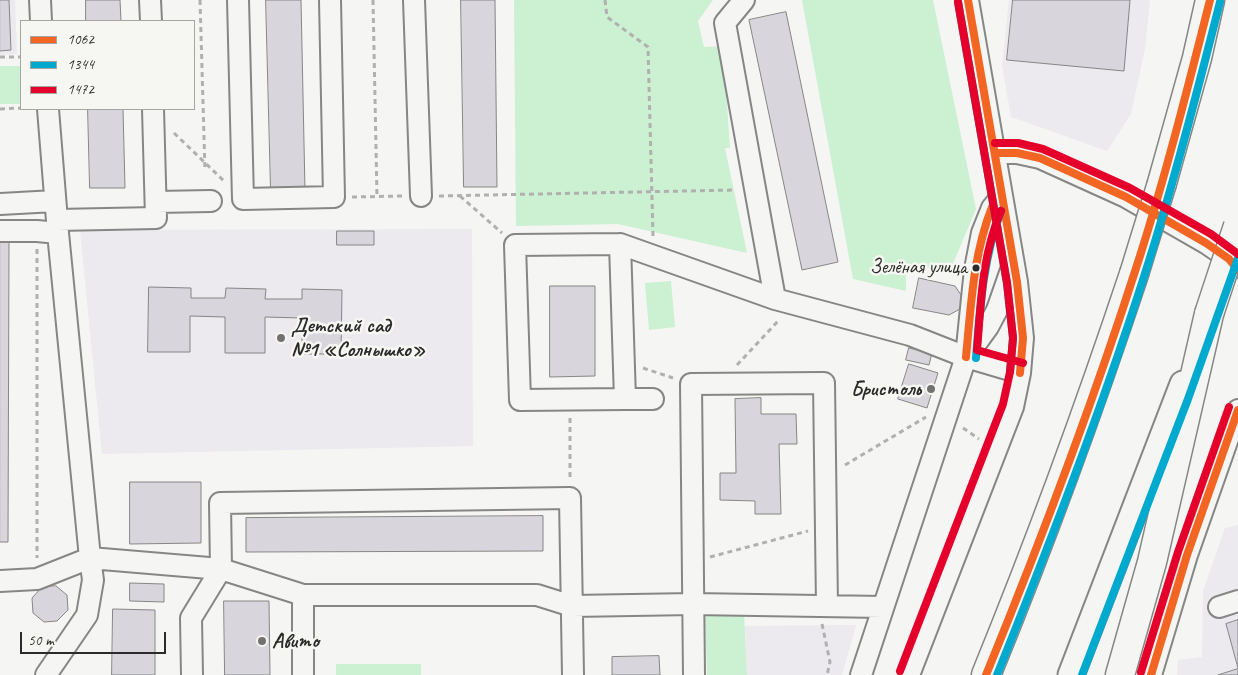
<!DOCTYPE html>
<meta charset="utf-8">
<style>
body{margin:0}
#map{position:relative;width:1238px;height:675px;overflow:hidden;background:#f5f5f3;font-family:Caveat,sans-serif}
canvas{display:block}
.legend{position:absolute;left:20px;top:20px;width:175px;height:90px;box-sizing:border-box;background:#f6f6f2;border:1px solid #a5a5a2;margin:0;padding:6px 9px;list-style:none;font-size:15px;color:#2b2b2b}
.legend li{display:flex;align-items:center;gap:10px;height:25px}
.legend b{width:25px;border:1px solid #a5a5a2}
.scale{position:absolute;left:20px;top:632px;width:146px;height:22px;box-sizing:border-box;border:2px solid #2b2b2b;border-top:0;padding-left:6px;font-size:15px;line-height:18px;white-space:nowrap;color:#2b2b2b;-webkit-text-stroke:4px #f6f6f2;paint-order:stroke}
</style>
<div id="map">
<canvas width="1238" height="675"></canvas>
<ul class="legend">
<li><b style="height:6px;background:#f26522"></b>1062</li>
<li><b style="height:6px;background:#00a9ce"></b>1344</li>
<li><b style="height:6px;background:#e4002b"></b>1472</li>
</ul>
<div class="scale">50 m</div>
</div>
<script>
const c = document.querySelector('canvas').getContext('2d');
c.lineJoin = 'round';
function fillPath(path, color) {
  c.fillStyle = color;
  c.fill(path, 'evenodd');
}
function strokePath(path, color, width, dash) {
  c.strokeStyle = color;
  c.lineWidth = width;
  c.lineCap = dash ? 'butt' : 'round';
  c.setLineDash(dash || []);
  c.stroke(path);
}
function write(font, color, halo, rows, align = 'center') {
  c.font = font + ' Caveat,sans-serif';
  c.lineWidth = 5;
  c.setLineDash([]);
  c.textBaseline = 'middle';
  c.strokeStyle = halo;
  c.fillStyle = color;
  for (const [text, x, y, turn = 0] of rows) {
    c.save();
    c.translate(x, y);
    c.rotate((+turn || 0) * Math.PI / 180);
    c.textAlign = isNaN(turn) ? turn : align;
    if (halo) c.strokeText(text, 0, 0);
    c.fillText(text, 0, 0);
    c.restore();
  }
}
fillPath(new Path2D(`
 M0 0H15L17 54 0 55Z
 M1009 0H1150L1145 49 1131 114 1107 151 1011 117 1002 66Z
 M472 229 473 446 102 454 80 230Z
 M1238 525V675H1177L1178 660 1202 657 1203 591 1225 528Z
 M856 625 842 675H747L745 626Z`), '#ece9ef');
fillPath(new Path2D(`
 M514 0H713L698 21 704 47 723 46 730 148H725L747 253 618 224 516 226Z
 M802 0H933L976 209 952 266 906 270V291L853 279Z
 M0 66H21V104H0Z
 M671 281 675 327 649 330 645 283Z
 M705 614H744L747 675H707Z
 M336 664H421V675H336Z`), '#cbf0d2');
const building = new Path2D(`
 M0 0H9L11 50 0 51Z
 M86 0H120L121 21H86Z
 M266 0H301L305 191 271 192Z
 M461 0H495L497 187H464Z
 M1013 0H1130L1124 71 1007 60Z
 M786 12 838 262 802 270 749 20Z
 M88 109H123L125 188H90Z
 M337 231H374V245H337Z
 M0 241H9L8 542H0Z
 M919 278 955 286 963 298 960 309 949 315 913 308Z
 M550 286H595V376L550 377Z
 M149 287 191 288V298H225L226 288 266 289 265 299H302V289L342 290 341 354H302V318L265 317V353H225V317L190 316V352H148Z
 M909 348 932 353 929 365 906 360Z
 M909 364 938 373 927 408 898 399Z
 M761 398V414H796L797 444H779L781 514H755V501L720 500V473H736L735 399Z
 M130 482H201V543L130 544Z
 M543 516V551L246 552V518Z
 M130 583 164 584V602L130 601Z
 M56 586 67 595 68 610 57 621 44 622 33 613 32 598 42 587Z
 M224 601H269L270 675H225Z
 M113 609 155 610V675H112Z
 M1238 620V668L1226 624Z
 M659 656 660 675H612V657Z
 M1238 669V675H1218Z`);
fillPath(building, '#d8d5dd');
strokePath(building, '#868685', 1);
const minor = new Path2D(`
 M40 0 41 21
 M150 0 151 21
 M238 0 243 199 334 197 330 0
 M414 0 421 196
 M744 0 725 23 775 299
 M995 153H1017L1040 158 1126 197 1206 243 1229 259 1236 267
 M156 202 211 201
 M0 204 55 201
 M57 220 156 218 153 109
 M0 231H37L58 233
 M620 244 625 399 520 400 515 245 620 244 775 299 910 335 966 357 1020 373
 M967 356 988 327 997 310 1012 267
 M625 399H653
 M0 581 37 579 90 558 58 233 48 109
 M303 595V675
 M1219 607 1238 601
 M46 675 87 615 93 580 90 558 221 569 303 595H537L572 606 693 604 883 607
 M192 675 191 618 221 569 220 503 570 498 573 675
 M694 675 691 384 824 383 827 606
 M861 675 966 357 975 269 982 233 992 208 1002 196
 M909 675 1013 407 1020 373 1023 338 1017 282 968 0
 M1151 675 1187 555 1238 410`);
const major = new Path2D(`
 M1071 675 1183 384`);
const highway = new Path2D(`
 M1162 183 1197 58 1210 0
 M986 675C1040 543 1089 409 1134 274
 M1120 675 1152 562 1209 314`);
strokePath(minor, '#868685', 24);
strokePath(major, '#868685', 29);
strokePath(highway, '#868685', 31);
strokePath(new Path2D(`
 M200 0 205 171
 M373 0 377 197
 M605 0 607 17 648 47 653 236
 M0 57H21
 M0 109 21 108
 M174 133 224 181
 M439 196 735 190
 M460 196 502 233
 M352 197 403 196
 M37 249V558
 M737 365 779 320
 M643 368 673 378
 M570 418V480
 M963 428 979 439
 M845 465 926 417
 M710 557 808 531
 M822 624 830 662 827 675`), '#b0b0af', 3, [5, 4]);
strokePath(minor, '#f5f5f3', 20);
strokePath(major, '#f5f5f3', 25);
strokePath(highway, '#f5f5f3', 28);
const highwayBridge = new Path2D(`
 M1134 274 1162 183
 M1209 314 1238 226`);
strokePath(highwayBridge, '#868685', 31, []);
strokePath(highwayBridge, '#f5f5f3', 28);
strokePath(new Path2D(`
 M968 0 1017 282 1023 338 1020 373
 M995 153H1017L1040 158 1126 197 1206 243 1229 259 1238 270
 M966 357C971 306 973 255 992 207
 M986 675C1042 538 1094 400 1139 259 1166 174 1188 87 1210 0
 M1151 675 1187 555 1238 410`), '#f26522', 8);
strokePath(new Path2D(`
 M958 2 1007 283 1013 338 1010 372
 M976 358C980 308 983 258 1001 211
 M997 675C1052 539 1105 401 1149 261 1176 175 1198 89 1220 2
 M1082 675 1188 399 1238 258`), '#00a9ce', 8);
strokePath(new Path2D(`
 M995 143H1018L1043 149 1130 188 1211 234 1238 254
 M1001 211C982 255 981 302 977 350L1023 363
 M900 671 1003 404 1010 372 1013 338 1007 283 958 2
 M1141 672 1178 552 1229 407`), '#e4002b', 8);
for (const [x, y, r, color] of [
 [976,268,4.5,"#2b2b2b"],
 [281,338,5,"#727271"],
 [931,389,5,"#727271"],
 [262,641,5,"#727271"]
]) {
  const dot = new Path2D();
  dot.arc(x, y, r, 0, 2 * Math.PI);
  c.fillStyle = color;
  c.fill(dot);
  strokePath(dot, '#f6f6f2', 2);
}
write('20px', '#2b2b2b', '#f6f6f2', [
 ["Зелёная улица",967,268]
], 'right');
write('bold 21px', '#2b2b2b', '#f6f6f2', [
 ["Детский сад",291,326],
 ["№1 «Солнышко»",291,350],
 ["Бристоль",921,389,"right"],
 ["Авито",272,641]
], 'left');
</script>
